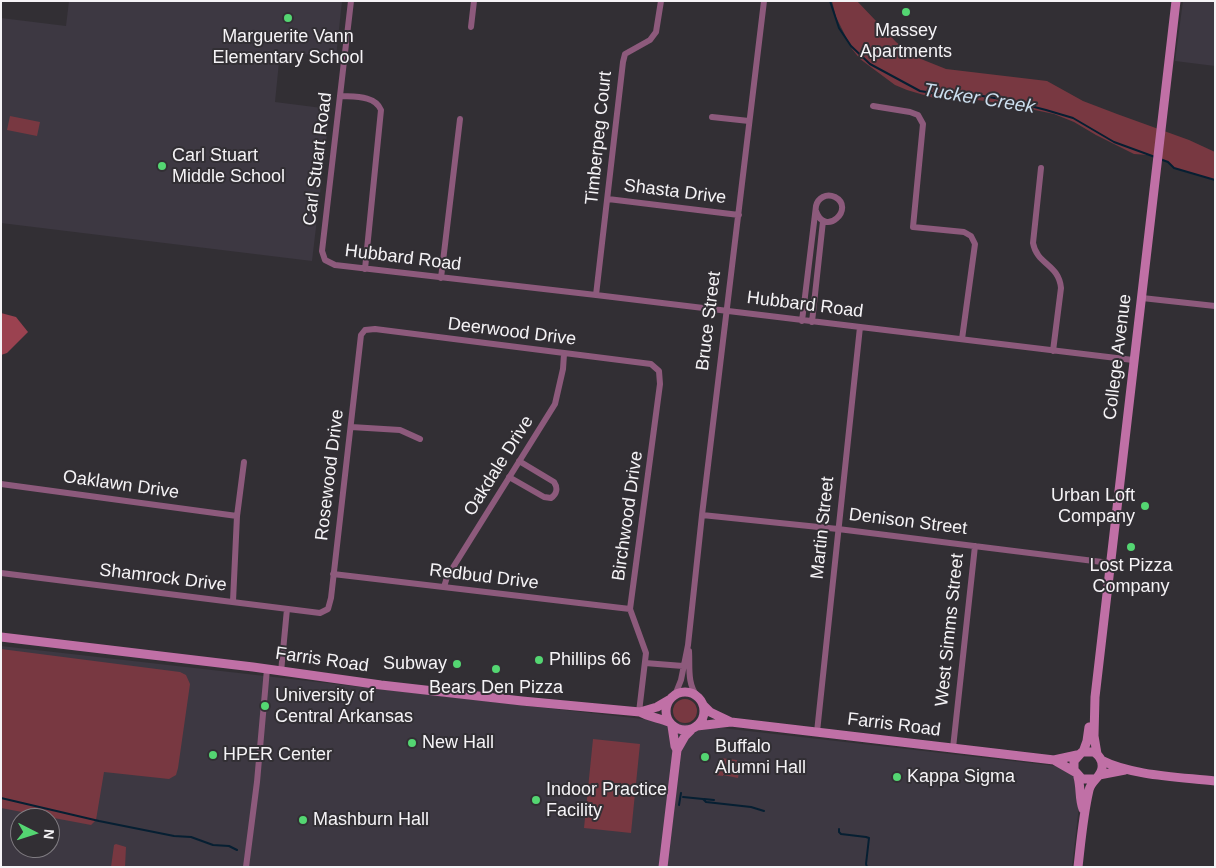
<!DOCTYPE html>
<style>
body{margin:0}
#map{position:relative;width:1216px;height:868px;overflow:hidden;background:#322f34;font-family:Helvetica,sans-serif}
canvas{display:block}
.frame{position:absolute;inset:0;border:2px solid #f5f3f6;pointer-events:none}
.north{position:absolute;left:10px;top:808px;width:50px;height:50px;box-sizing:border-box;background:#322f34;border:1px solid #807d82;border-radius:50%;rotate:95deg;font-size:14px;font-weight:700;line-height:20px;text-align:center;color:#f5f3f6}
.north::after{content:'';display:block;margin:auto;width:18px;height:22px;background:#54d672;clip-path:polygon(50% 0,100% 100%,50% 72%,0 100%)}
</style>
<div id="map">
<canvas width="1216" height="868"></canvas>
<div class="frame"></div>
<div class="north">N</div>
</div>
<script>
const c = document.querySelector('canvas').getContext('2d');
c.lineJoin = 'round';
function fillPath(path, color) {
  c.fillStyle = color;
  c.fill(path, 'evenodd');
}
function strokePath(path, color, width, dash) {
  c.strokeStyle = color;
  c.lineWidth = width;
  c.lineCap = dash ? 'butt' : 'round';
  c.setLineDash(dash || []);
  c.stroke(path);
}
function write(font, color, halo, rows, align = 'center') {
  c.font = font + ' Helvetica,sans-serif';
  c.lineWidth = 4;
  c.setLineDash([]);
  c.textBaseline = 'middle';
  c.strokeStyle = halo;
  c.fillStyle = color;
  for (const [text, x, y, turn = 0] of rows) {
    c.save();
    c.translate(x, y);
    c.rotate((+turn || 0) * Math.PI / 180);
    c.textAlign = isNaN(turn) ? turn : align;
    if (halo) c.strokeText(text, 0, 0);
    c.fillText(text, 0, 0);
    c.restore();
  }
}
fillPath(new Path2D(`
 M69 1H342L336 57 280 52 275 102 330 109 312 261 1 223V18L66 26Z
 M1183 1H1215V66L1175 61Z
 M1 646 1056 766 1065 769 1073 775 1077 782 1080 797 1072 867H1ZM20 818H50V848H20Z`), '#3d3842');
fillPath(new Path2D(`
 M832 1H857L896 42 916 57 946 69 1047 81 1083 101 1117 114 1189 140 1215 152V180L1174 168 1168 162 1149 155 1134 154 1096 135 1074 122 1054 114 1006 104 970 99 934 98 907 90 895 85 860 59 852 49 836 17Z
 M10 116 40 122 37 136 7 130Z
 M1 649 180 672 186 675 190 684 178 768 176 775 169 779 104 772 96 820 91 825 1 808Z
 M673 711a12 12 0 1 1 24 0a12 12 0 1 1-24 0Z
 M593 739 640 744 631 833 584 828Z
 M721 758 737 760 736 767H740L738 778 723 775V776L715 775 716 765H720Z
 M116 844 126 847 125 867H111L114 845Z`), '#783841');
fillPath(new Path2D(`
 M1 313 16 317 28 332 7 353 1 355Z`), '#9b4250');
strokePath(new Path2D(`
 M830 1 839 28 851 46 870 64 920 91 950 96 976 95 1007 100 1046 110 1073 118 1114 142 1155 157
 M1160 159 1168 162 1174 168 1215 180
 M683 797 703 799 706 802 751 807 764 811
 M1 798 99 821 174 836 191 837 213 845 229 846 237 850
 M704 799 714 800
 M679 805 681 793
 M839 829V832L841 834 866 837 869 838 866 864 867 867`), '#061f32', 2);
strokePath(new Path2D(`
 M351 1 322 251 325 260 335 265 596 295 1133 360
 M471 27 474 1
 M340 96C354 97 375 95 381 110L365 269
 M873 106 910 112 918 115 923 124 913 227 964 232 971 236 975 244 962 339
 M712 117 749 121
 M1041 168 1033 243C1037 265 1059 264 1061 288L1053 351
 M608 199 739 215
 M441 278 460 119
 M596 295 623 62 625 54 650 40 656 32 661 1
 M1142 298 1215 306
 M802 321 816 206C818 198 826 193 835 197 856 208 825 238 816 211
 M812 322 823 221
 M351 427 400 430 420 439
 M509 477 544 497 551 498C557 494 558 488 554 482L519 461
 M1 484 237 516
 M702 515 838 529 1110 563
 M1 573 320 613 328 609 331 598 361 335 365 330 375 329 651 364 659 371 660 384 630 609 646 653 639 712
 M333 574 630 609
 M444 587 447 577 555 404 563 369 564 354
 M233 601 237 516 244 462
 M689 651C690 667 687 683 697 696
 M645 663 683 666
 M281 672 287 609
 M675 695 681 680 688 645 702 515 764 1
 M817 732 860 327
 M953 748 975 546
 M246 867 257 782 267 669`), '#8d5a7c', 6);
strokePath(new Path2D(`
 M1 637 253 667 381 685 522 701 640 712 657 707 669 700
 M666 711a19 19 0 1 1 38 0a19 19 0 1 1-38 0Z
 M703 705 710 712 731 722
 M640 712C649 717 659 718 669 722
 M672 726 675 746 677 750
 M697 726 731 722 1054 760 1077 755
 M1083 752 1087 741 1089 727
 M1097 754 1094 736 1095 697 1176 1
 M1054 760 1075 772
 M1101 760C1132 776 1181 777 1215 781
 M1099 775 1125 770
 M1078 777C1081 788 1079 799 1083 809
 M663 867 677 750 685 736 691 730
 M1078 867C1081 841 1083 816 1089 790 1091 781 1101 777 1102 768 1103 761 1100 756 1094 752H1082L1074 761V770L1082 779H1094`), '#c070a6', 9);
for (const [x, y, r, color] of [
 [906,12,5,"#54d672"],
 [288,18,5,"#54d672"],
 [162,166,5,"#54d672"],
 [1145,506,5,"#54d672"],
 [1131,547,5,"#54d672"],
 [539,660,5,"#54d672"],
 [457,664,5,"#54d672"],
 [496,669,5,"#54d672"],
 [265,706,5,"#54d672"],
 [412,743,5,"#54d672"],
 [213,755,5,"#54d672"],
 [705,757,5,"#54d672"],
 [897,777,5,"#54d672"],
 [536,800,5,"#54d672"],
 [303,820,5,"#54d672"]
]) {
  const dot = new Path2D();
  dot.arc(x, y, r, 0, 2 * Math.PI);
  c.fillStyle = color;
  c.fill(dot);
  strokePath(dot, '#322f34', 2);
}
write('18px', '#f5f3f6', '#322f34', [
 ["Massey",906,31,"center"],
 ["Apartments",906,52,"center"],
 ["Marguerite Vann",288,37,"center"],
 ["Elementary School",288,58,"center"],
 ["Carl Stuart",172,156],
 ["Middle School",172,177],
 ["Urban Loft",1135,496,"right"],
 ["Company",1135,517,"right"],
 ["Lost Pizza",1131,566,"center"],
 ["Company",1131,587,"center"],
 ["Phillips 66",549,660],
 ["Subway",447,664,"right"],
 ["Bears Den Pizza",496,688,"center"],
 ["University of",275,696],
 ["Central Arkansas",275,717],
 ["New Hall",422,743],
 ["Buffalo",715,747],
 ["Alumni Hall",715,768],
 ["HPER Center",223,755],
 ["Kappa Sigma",907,777],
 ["Indoor Practice",546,790],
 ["Facility",546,811],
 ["Mashburn Hall",313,820]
], 'left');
write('18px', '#f5f3f6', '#322f34', [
 ["Timberpeg Court",599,138,-84],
 ["Carl Stuart Road",318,159,-83],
 ["Shasta Drive",675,192,7],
 ["Hubbard Road",403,258,7],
 ["Hubbard Road",805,305,7],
 ["Bruce Street",709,321,-83],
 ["Deerwood Drive",512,332,7],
 ["College Avenue",1118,357,-83],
 ["Oakdale Drive",499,466,-58],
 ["Rosewood Drive",330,475,-83],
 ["Oaklawn Drive",121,485,8],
 ["Birchwood Drive",628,516,-82],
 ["Denison Street",908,522,7],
 ["Martin Street",823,528,-84],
 ["Redbud Drive",484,577,7],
 ["Shamrock Drive",163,578,7],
 ["West Simms Street",950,630,-84],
 ["Farris Road",322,660,8],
 ["Farris Road",894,725,7]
]);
write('italic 19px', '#ccdfef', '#322f34', [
 ["Tucker Creek",979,99,9]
]);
</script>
